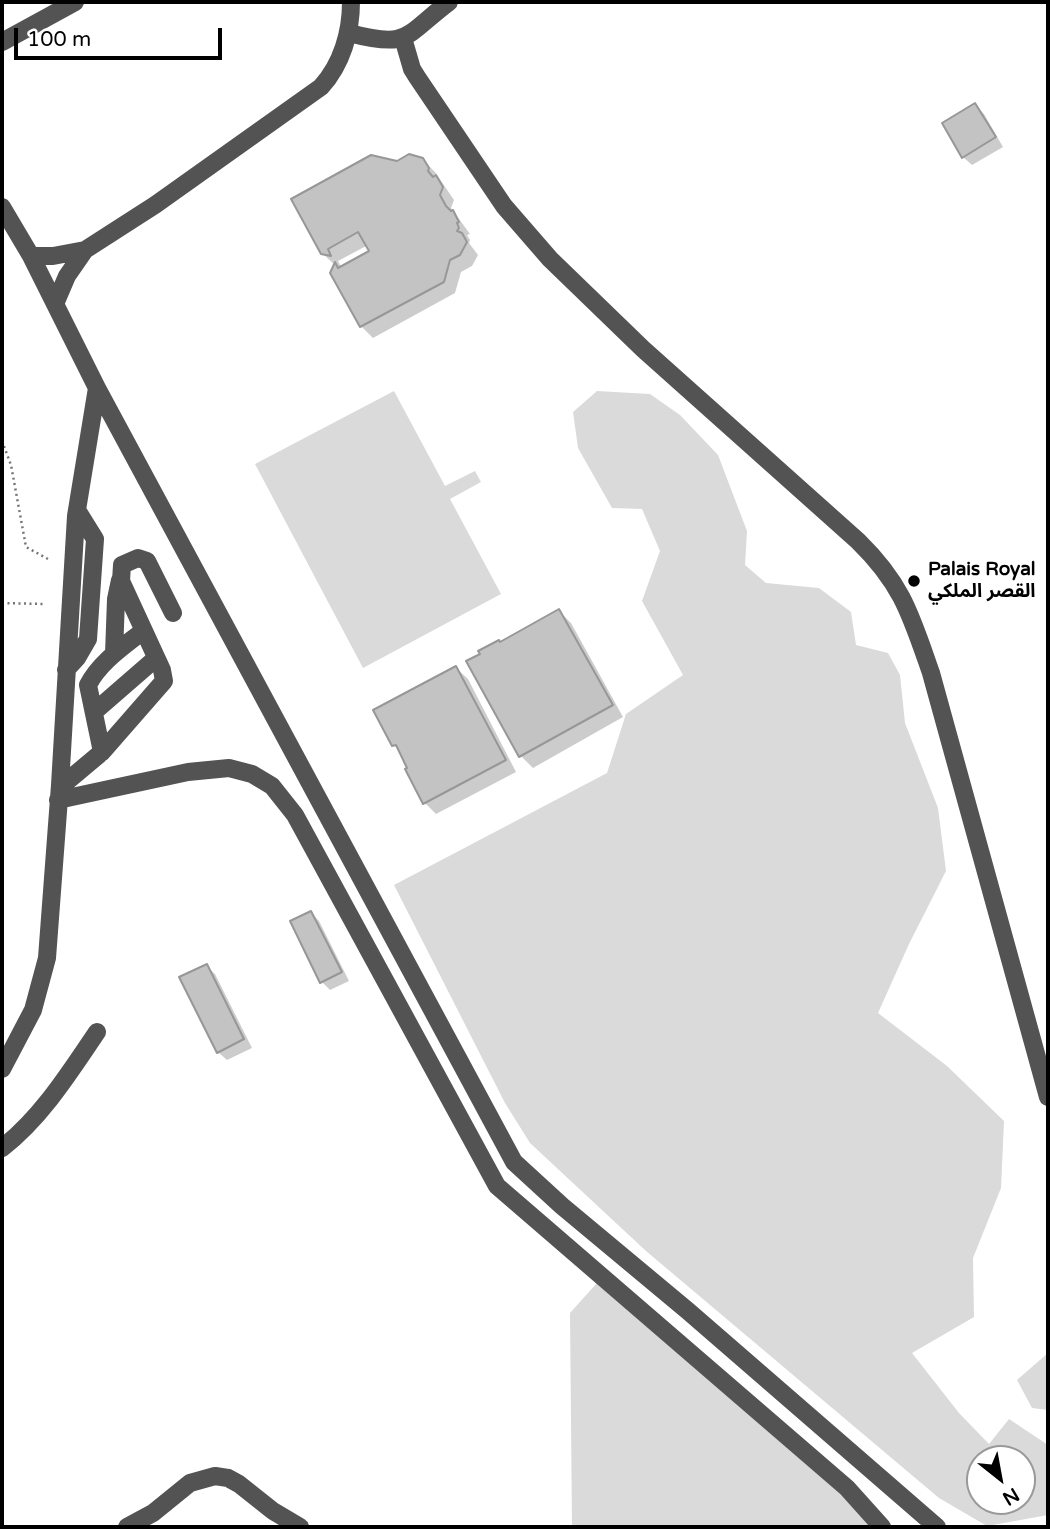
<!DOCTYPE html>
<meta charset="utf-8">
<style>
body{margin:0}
#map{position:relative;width:1050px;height:1529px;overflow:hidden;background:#fff;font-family:"Varela Round",sans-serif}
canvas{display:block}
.frame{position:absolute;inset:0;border:4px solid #000;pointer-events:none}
.north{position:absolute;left:966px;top:1445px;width:70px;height:70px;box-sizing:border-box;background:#fff;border:2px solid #999;border-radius:50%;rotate:149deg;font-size:19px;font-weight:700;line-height:28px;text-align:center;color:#000}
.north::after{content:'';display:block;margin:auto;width:24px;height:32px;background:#000;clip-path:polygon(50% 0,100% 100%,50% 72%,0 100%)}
.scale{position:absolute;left:14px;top:28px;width:208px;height:32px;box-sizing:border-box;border:4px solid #000;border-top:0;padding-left:9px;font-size:21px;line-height:24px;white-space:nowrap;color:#000;-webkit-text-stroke:5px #fff;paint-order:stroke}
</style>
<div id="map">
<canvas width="1050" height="1529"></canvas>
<div class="frame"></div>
<div class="north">N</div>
<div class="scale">100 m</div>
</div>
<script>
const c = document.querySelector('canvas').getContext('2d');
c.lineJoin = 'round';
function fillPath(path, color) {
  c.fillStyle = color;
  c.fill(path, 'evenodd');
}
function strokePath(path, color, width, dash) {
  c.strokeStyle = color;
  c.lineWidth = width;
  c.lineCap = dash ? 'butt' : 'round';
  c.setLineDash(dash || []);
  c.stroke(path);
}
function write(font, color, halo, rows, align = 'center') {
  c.font = font + ' "Varela Round","Noto Sans Arabic",sans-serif';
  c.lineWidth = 6;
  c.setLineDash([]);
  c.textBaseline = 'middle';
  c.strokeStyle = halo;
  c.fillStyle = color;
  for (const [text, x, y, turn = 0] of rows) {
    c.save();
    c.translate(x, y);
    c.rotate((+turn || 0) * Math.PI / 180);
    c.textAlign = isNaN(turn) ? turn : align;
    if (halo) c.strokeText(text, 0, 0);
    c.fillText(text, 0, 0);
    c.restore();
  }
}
fillPath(new Path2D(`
 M394 391 445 486 475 471 481 482 450 499 501 594 363 668 255 464Z
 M597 391 650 394 680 415 718 455 747 531 745 565 766 583 819 588 851 612 856 645 888 653 900 675 905 723 938 808 946 871 909 944 878 1013 947 1066 1004 1121 1001 1188 973 1258 974 1317 912 1353 959 1413 989 1444 1009 1419 1048 1445V1515L987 1526 939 1498 646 1251 530 1143 505 1103 394 885 607 773 626 714 683 675 642 601 660 551 642 509 612 508 578 448 573 412ZM980 1459H1022V1501H980Z
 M605 1274 888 1527H572L570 1313Z
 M1048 1353V1410L1032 1408 1017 1380Z`), '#dadada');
fillPath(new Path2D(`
 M975 105 984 114 1003 147 972 165 963 157Z
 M422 159 435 172 454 200 451 208 470 234 467 235 470 240 469 243 478 255 472 266 461 272 455 293 373 338 361 326 336 266 322 253 398 162ZM368 245 372 252 342 268 338 261Z
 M559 611 571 623 623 717 533 768 521 756 468 662Z
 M456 668 468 679 516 772 436 814 425 803 401 753 394 745Z
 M311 913 319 921 349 981 330 990 322 982Z
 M206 966 215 974 252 1048 227 1060 218 1052Z`), '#0003');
const building = new Path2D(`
 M975 103 996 137 962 158 942 123Z
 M409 154 423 158 429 168 428 171 433 177 436 175 443 187 440 195 446 206 451 211 453 210 459 222 457 223 459 228 457 231 462 233 467 242 460 255 450 260 444 282 360 327 330 273 335 262 338 268 369 251 358 232 328 249 331 256 321 254 291 199 371 155 397 161Z
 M559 609 613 705 519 757 466 661 480 654 478 651 499 640 500 642Z
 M456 666 506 760 423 804 405 769 407 768 396 745 392 746 373 710Z
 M311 911 342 972 320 983 290 921Z
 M207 964 244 1039 217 1053 179 977Z`);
fillPath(building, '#c3c3c3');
strokePath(building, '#979797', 2);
strokePath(new Path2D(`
 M2 441 11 465 26 547 48 559
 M2 603 44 604`), '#757575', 2.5, [2, 3.5]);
strokePath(new Path2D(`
 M349 33C410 49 404 36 449 2
 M403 38 412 69 417 77 504 206 550 259 643 349 858 541C903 585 911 616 931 673L1048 1097
 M2 42 75 2
 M2 207 31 256 97 388 76 516 60 785 47 958 33 1010 2 1069
 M31 256H53L85 250
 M55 304 67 276 85 250 155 205 321 87C342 64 351 32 351 2
 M97 388 514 1162 562 1206 688 1311 937 1527
 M114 654 116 599 120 580
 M66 670 77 658 88 639 95 539 77 510
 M94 712 155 659
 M102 752 88 685C100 662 123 647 143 631
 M60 785 65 783 102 752 164 681 162 670 121 581 122 565 138 558 147 561 173 613
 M58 800 188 772 229 768 252 774 272 786 295 815 497 1186 847 1488 882 1527
 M2 1148C41 1118 70 1072 97 1032
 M127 1527 153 1513 190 1483 215 1476 228 1478 239 1484 273 1511 300 1527`), '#535353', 18);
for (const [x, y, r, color] of [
 [914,581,7,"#000"]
]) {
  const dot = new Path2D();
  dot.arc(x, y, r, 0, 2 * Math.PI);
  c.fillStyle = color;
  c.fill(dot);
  strokePath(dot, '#fff', 2.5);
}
write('bold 19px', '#000', '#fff', [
 ["Palais Royal",928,570],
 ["القصر الملكي",928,592]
], 'left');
</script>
